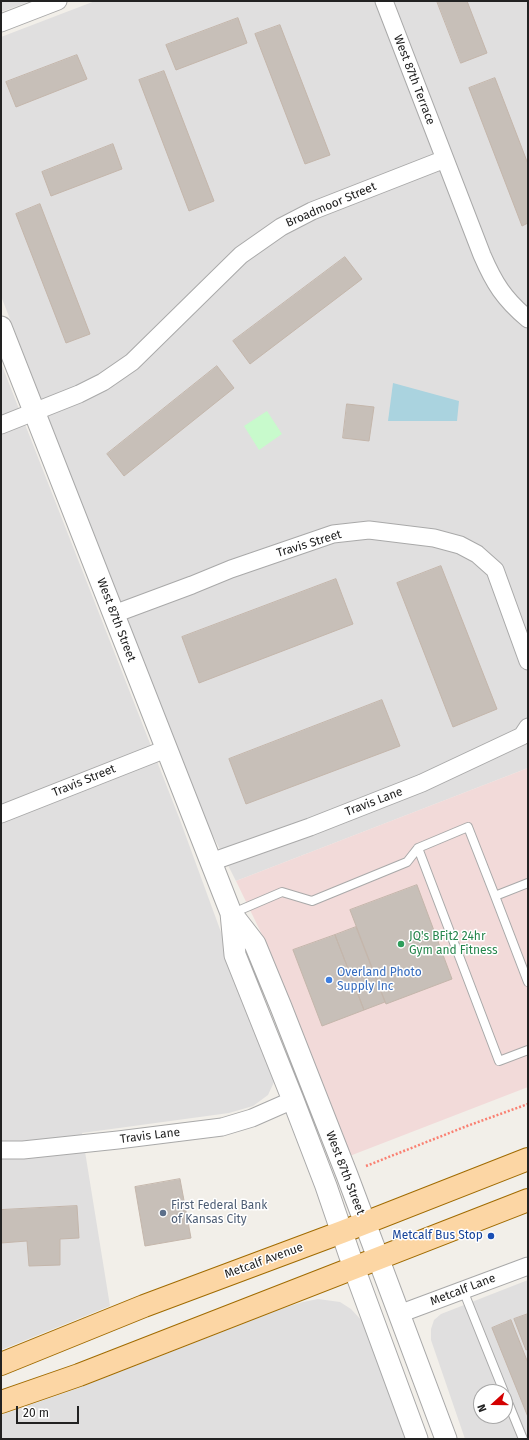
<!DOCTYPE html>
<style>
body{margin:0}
#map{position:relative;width:529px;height:1440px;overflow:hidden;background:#f2efe9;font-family:"Fira Sans",sans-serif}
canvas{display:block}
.frame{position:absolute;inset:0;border:2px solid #222;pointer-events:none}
.north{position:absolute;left:473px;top:1384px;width:40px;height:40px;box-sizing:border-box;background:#fff;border:1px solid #a7a7a7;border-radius:50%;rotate:249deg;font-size:11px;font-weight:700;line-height:16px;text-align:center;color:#222}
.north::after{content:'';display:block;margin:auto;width:14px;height:18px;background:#d40000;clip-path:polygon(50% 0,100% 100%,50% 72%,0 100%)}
.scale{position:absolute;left:16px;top:1406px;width:63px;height:18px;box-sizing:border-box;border:2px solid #222;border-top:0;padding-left:5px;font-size:12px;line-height:14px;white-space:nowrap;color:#222;-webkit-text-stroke:3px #fff;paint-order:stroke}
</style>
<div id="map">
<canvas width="529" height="1440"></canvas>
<div class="frame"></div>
<div class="north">N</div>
<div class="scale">20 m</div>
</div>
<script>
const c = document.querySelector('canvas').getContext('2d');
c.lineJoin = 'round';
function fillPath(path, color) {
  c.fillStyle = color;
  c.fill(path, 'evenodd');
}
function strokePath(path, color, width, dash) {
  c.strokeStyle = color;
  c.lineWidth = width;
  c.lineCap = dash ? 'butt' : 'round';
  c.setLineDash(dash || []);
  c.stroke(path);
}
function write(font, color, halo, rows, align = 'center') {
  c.font = font + ' "Fira Sans",sans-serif';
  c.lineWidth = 3;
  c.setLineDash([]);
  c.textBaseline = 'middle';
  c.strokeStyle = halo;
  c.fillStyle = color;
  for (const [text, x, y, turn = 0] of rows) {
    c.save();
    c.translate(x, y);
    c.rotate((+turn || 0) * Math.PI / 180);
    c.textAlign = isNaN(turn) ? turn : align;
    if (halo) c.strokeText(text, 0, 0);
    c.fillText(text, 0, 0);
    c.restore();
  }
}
fillPath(new Path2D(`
 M1 1H31L1 12Z
 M95 1H528V768L236 881 205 820 1 296V37Z
 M1 363 180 820 267 1058 274 1082 268 1095 253 1106 229 1113 82 1133 110 1306 1 1350Z
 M528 1280V1439H465L431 1340V1329L434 1320 441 1314ZM481 1392H505V1416H481Z
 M318 1299 340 1302 351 1309 364 1323 410 1439H1V1415L76 1389 283 1308 303 1302Z`), '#e0dfdf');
fillPath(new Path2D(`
 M528 768V1087L347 1157 266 943 236 881Z`), '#f2dad9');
fillPath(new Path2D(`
 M267 411 282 434 259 450 244 426Z`), '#c8facc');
fillPath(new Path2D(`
 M393 383 459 401 457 421H388Z`), '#aad3df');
const building = new Path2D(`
 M437 1H467L487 53 461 63Z
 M238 18 247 43 176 70 166 45Z
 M280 25 330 155 305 164 255 34Z
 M77 55 87 79 16 107 6 82Z
 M164 71 214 201 189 211 139 80Z
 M495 78 528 164V223L522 226 469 88Z
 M113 144 122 169 51 196 42 172Z
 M40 204 90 334 66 343 16 214Z
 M345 257 362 279 250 364 233 341Z
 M217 366 234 388 124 476 107 454Z
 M347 404 374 407 369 441 343 438Z
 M441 566 497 709 453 727 397 583Z
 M336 579 353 624 199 683 182 637Z
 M382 700 400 746 246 804 229 759Z
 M417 885 452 979 386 1004 350 910Z
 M356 927 385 1002 364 1010 335 935Z
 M335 935 364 1010 322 1026 293 950Z
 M180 1179 191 1238 145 1246 135 1187Z
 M77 1206 79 1238 60 1239V1265L29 1266 27 1241 1 1243V1210Z
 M528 1314V1349L526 1350 514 1319Z
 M511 1320 528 1363V1417L492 1328Z`);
fillPath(building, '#c7bfb8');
strokePath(building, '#c4b6ab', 1);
const service = new Path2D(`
 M418 848 499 1061 528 1050
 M495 896 528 982
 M233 913 282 892 312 901 407 862 418 848 468 827 495 896 528 883
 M463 1290 504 1392
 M505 1395 523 1439`);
const minor = new Path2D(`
 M384 1 482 255C494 283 504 299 528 319
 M1 23 58 1
 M1 425 79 394 103 382 132 362 241 255 281 227 312 211 445 159
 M114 614 192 585 231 569 333 534 369 530 434 538 460 545 477 554 495 570 528 661
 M1 814 166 749
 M211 862 310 827 422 783 522 736 528 727
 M1 1150H23L118 1140 222 1127 252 1118 293 1100
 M399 1314 528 1266`);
const tertiary = new Path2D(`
 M1 327 231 913 255 944 281 1007 347 1175 446 1439
 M231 913 235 955 293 1100 326 1186 354 1268 417 1439`);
const primary = new Path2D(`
 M1 1364 144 1306 342 1232 528 1159
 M1 1402 79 1375 528 1200`);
strokePath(service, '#a9a9a9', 10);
strokePath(minor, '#a9a9a9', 19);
strokePath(tertiary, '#a9a9a9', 23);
strokePath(primary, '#a06b00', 24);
strokePath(new Path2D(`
 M366 1166 467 1126 528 1104`), '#fa8072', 2.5, [2, 2]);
strokePath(service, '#fff', 8);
strokePath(minor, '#fff', 17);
strokePath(tertiary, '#fff', 21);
strokePath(primary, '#fcd6a4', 22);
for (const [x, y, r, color] of [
 [401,944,4,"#2e9e5b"],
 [329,980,4,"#3f7fe0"],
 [163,1213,4,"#5c6f8a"],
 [491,1236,4,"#1a4fb4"]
]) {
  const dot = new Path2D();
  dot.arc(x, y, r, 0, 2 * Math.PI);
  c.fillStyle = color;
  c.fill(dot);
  strokePath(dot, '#fff', 1.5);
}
write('12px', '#222', '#fff', [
 ["West 87th Terrace",414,80,69],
 ["Broadmoor Street",331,205,-23],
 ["Travis Street",309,544,-17],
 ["West 87th Street",116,620,69],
 ["Travis Street",84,781,-22],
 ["Travis Lane",374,802,-21],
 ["Travis Lane",150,1136,-7],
 ["West 87th Street",345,1173,69],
 ["Metcalf Avenue",264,1261,-20],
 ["Metcalf Lane",463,1290,-21]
]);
write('12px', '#27864d', '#fff', [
 ["JQ's BFit2 24hr",409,937],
 ["Gym and Fitness",409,951]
], 'left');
write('12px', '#366cbe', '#fff', [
 ["Overland Photo",337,973],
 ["Supply Inc",337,987]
], 'left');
write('12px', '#4e5e75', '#fff', [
 ["First Federal Bank",171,1206],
 ["of Kansas City",171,1220]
], 'left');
write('12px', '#164399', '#fff', [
 ["Metcalf Bus Stop",483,1236]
], 'right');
</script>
